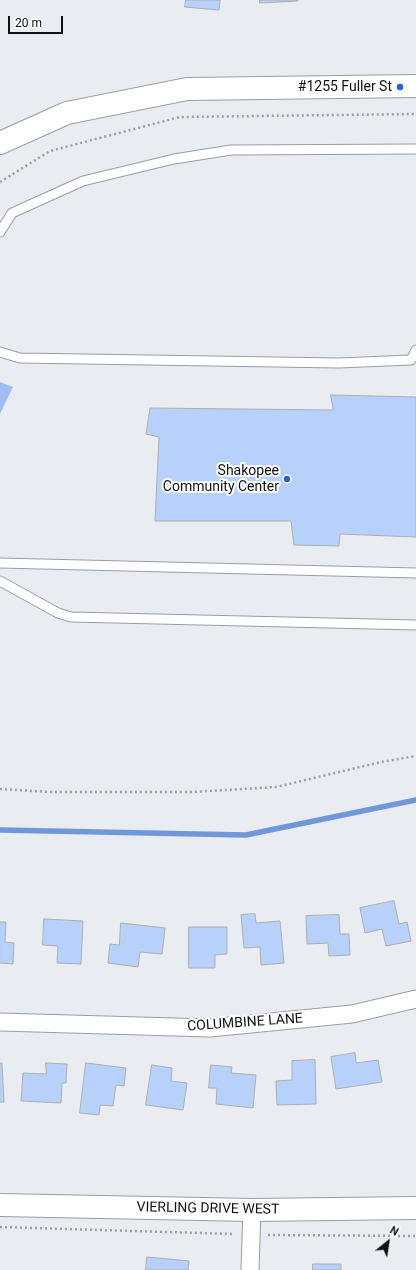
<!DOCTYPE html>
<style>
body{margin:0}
#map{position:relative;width:416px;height:1270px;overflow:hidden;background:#e9ecf1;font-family:Roboto,sans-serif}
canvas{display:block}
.north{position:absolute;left:368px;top:1222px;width:40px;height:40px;-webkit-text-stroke:3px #fff;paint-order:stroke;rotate:30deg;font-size:11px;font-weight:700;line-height:16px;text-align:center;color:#0f1011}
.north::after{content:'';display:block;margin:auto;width:14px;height:18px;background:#0f1011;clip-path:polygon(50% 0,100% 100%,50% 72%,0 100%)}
.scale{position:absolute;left:8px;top:16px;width:55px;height:18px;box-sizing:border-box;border:2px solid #0f1011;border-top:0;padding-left:5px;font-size:12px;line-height:14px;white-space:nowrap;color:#0f1011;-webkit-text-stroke:3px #fff;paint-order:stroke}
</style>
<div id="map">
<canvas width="416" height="1270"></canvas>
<div class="north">N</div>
<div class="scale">20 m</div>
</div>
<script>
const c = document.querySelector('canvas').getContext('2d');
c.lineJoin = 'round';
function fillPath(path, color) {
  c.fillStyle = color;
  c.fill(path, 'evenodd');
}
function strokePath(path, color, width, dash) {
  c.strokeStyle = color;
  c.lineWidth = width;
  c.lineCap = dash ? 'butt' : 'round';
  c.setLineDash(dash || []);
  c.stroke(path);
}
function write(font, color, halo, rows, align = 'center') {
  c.font = font + ' Roboto,sans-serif';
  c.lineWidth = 4;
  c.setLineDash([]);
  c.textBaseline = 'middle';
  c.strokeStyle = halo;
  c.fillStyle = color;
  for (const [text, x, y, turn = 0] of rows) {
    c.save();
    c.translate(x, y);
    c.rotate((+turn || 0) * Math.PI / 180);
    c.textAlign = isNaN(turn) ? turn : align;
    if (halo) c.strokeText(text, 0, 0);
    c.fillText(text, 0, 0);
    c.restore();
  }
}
fillPath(new Path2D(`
 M0 382 13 387 0 414Z`), '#9fbef4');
strokePath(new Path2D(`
 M0 830 246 835 416 800`), '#7197d8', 5.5);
const building = new Path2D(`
 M186 0H220L219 10 185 7Z
 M260 0H298V1L260 3Z
 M331 395 416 397V537L340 534 339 546 294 545 291 521H155L159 437 146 434 150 408 333 410Z
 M394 901 399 924 407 922 411 941 386 946 382 929 365 933 360 908Z
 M255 914 256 923 280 921 284 963 261 965 260 947 244 948 241 915Z
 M339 915 340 934H349L350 955 329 956 328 943 307 944 306 916Z
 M44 919 83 921 81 964 57 963 58 946 43 945Z
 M0 922H6L5 942 14 943 13 964 0 963Z
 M121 923 165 928 162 954 140 952 138 967 108 963 110 944 119 945Z
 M189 927H227V954L215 955V968H189Z
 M355 1053 356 1063 378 1060 382 1082 336 1089 331 1057Z
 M315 1060 316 1104 277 1105 276 1081 292 1080V1061Z
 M0 1063H2L4 1102H0Z
 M46 1063 67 1064 66 1083H62L61 1103 21 1101 23 1073 46 1074Z
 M86 1063 126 1068 124 1086 116 1085 113 1106 100 1105 99 1115 80 1113Z
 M152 1065 172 1068 171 1081 187 1083 183 1110 146 1105Z
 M211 1065 232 1067 231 1073 256 1075 253 1108 216 1104 217 1088H209Z
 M147 1257 189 1261 188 1270H146Z
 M313 1264H341V1270H313Z`);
fillPath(building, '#b8d1fa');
strokePath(building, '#abaeb3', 1);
const service = new Path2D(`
 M0 232 12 213 83 181 174 159 231 150 416 149
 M0 352 20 358 339 363 411 360 416 350
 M0 563 416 573
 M0 581 58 613 71 617 416 625`);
const minor = new Path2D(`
 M0 1022 210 1028 352 1014 416 999
 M250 1270 252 1210`);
const tertiary = new Path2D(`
 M0 143 67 113 187 89 416 86
 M0 1205 252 1210 416 1208`);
strokePath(service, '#9a9da2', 11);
strokePath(minor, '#9a9da2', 19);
strokePath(tertiary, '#9a9da2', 24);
strokePath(new Path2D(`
 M0 182 50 151 180 117 416 114
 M0 789 51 792H192L276 787 381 762 416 756
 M0 1227 233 1234
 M268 1235 416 1236`), '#9c9ea2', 2.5, [2, 3]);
strokePath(service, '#fff', 9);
strokePath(minor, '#fff', 17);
strokePath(tertiary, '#fff', 22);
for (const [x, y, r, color] of [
 [400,87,4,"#2663d0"],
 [287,479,4,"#2663d0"]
]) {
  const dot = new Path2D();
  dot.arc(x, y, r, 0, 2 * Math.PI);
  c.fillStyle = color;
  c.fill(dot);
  strokePath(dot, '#fff', 1.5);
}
write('14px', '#0f1011', '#fff', [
 ["#1255 Fuller St",392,87],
 ["Shakopee",279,471],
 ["Community Center",279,487]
], 'right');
write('14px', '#0f1011', '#fff', [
 ["COLUMBINE LANE",245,1023,-4],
 ["VIERLING DRIVE WEST",208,1209,1]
]);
</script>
